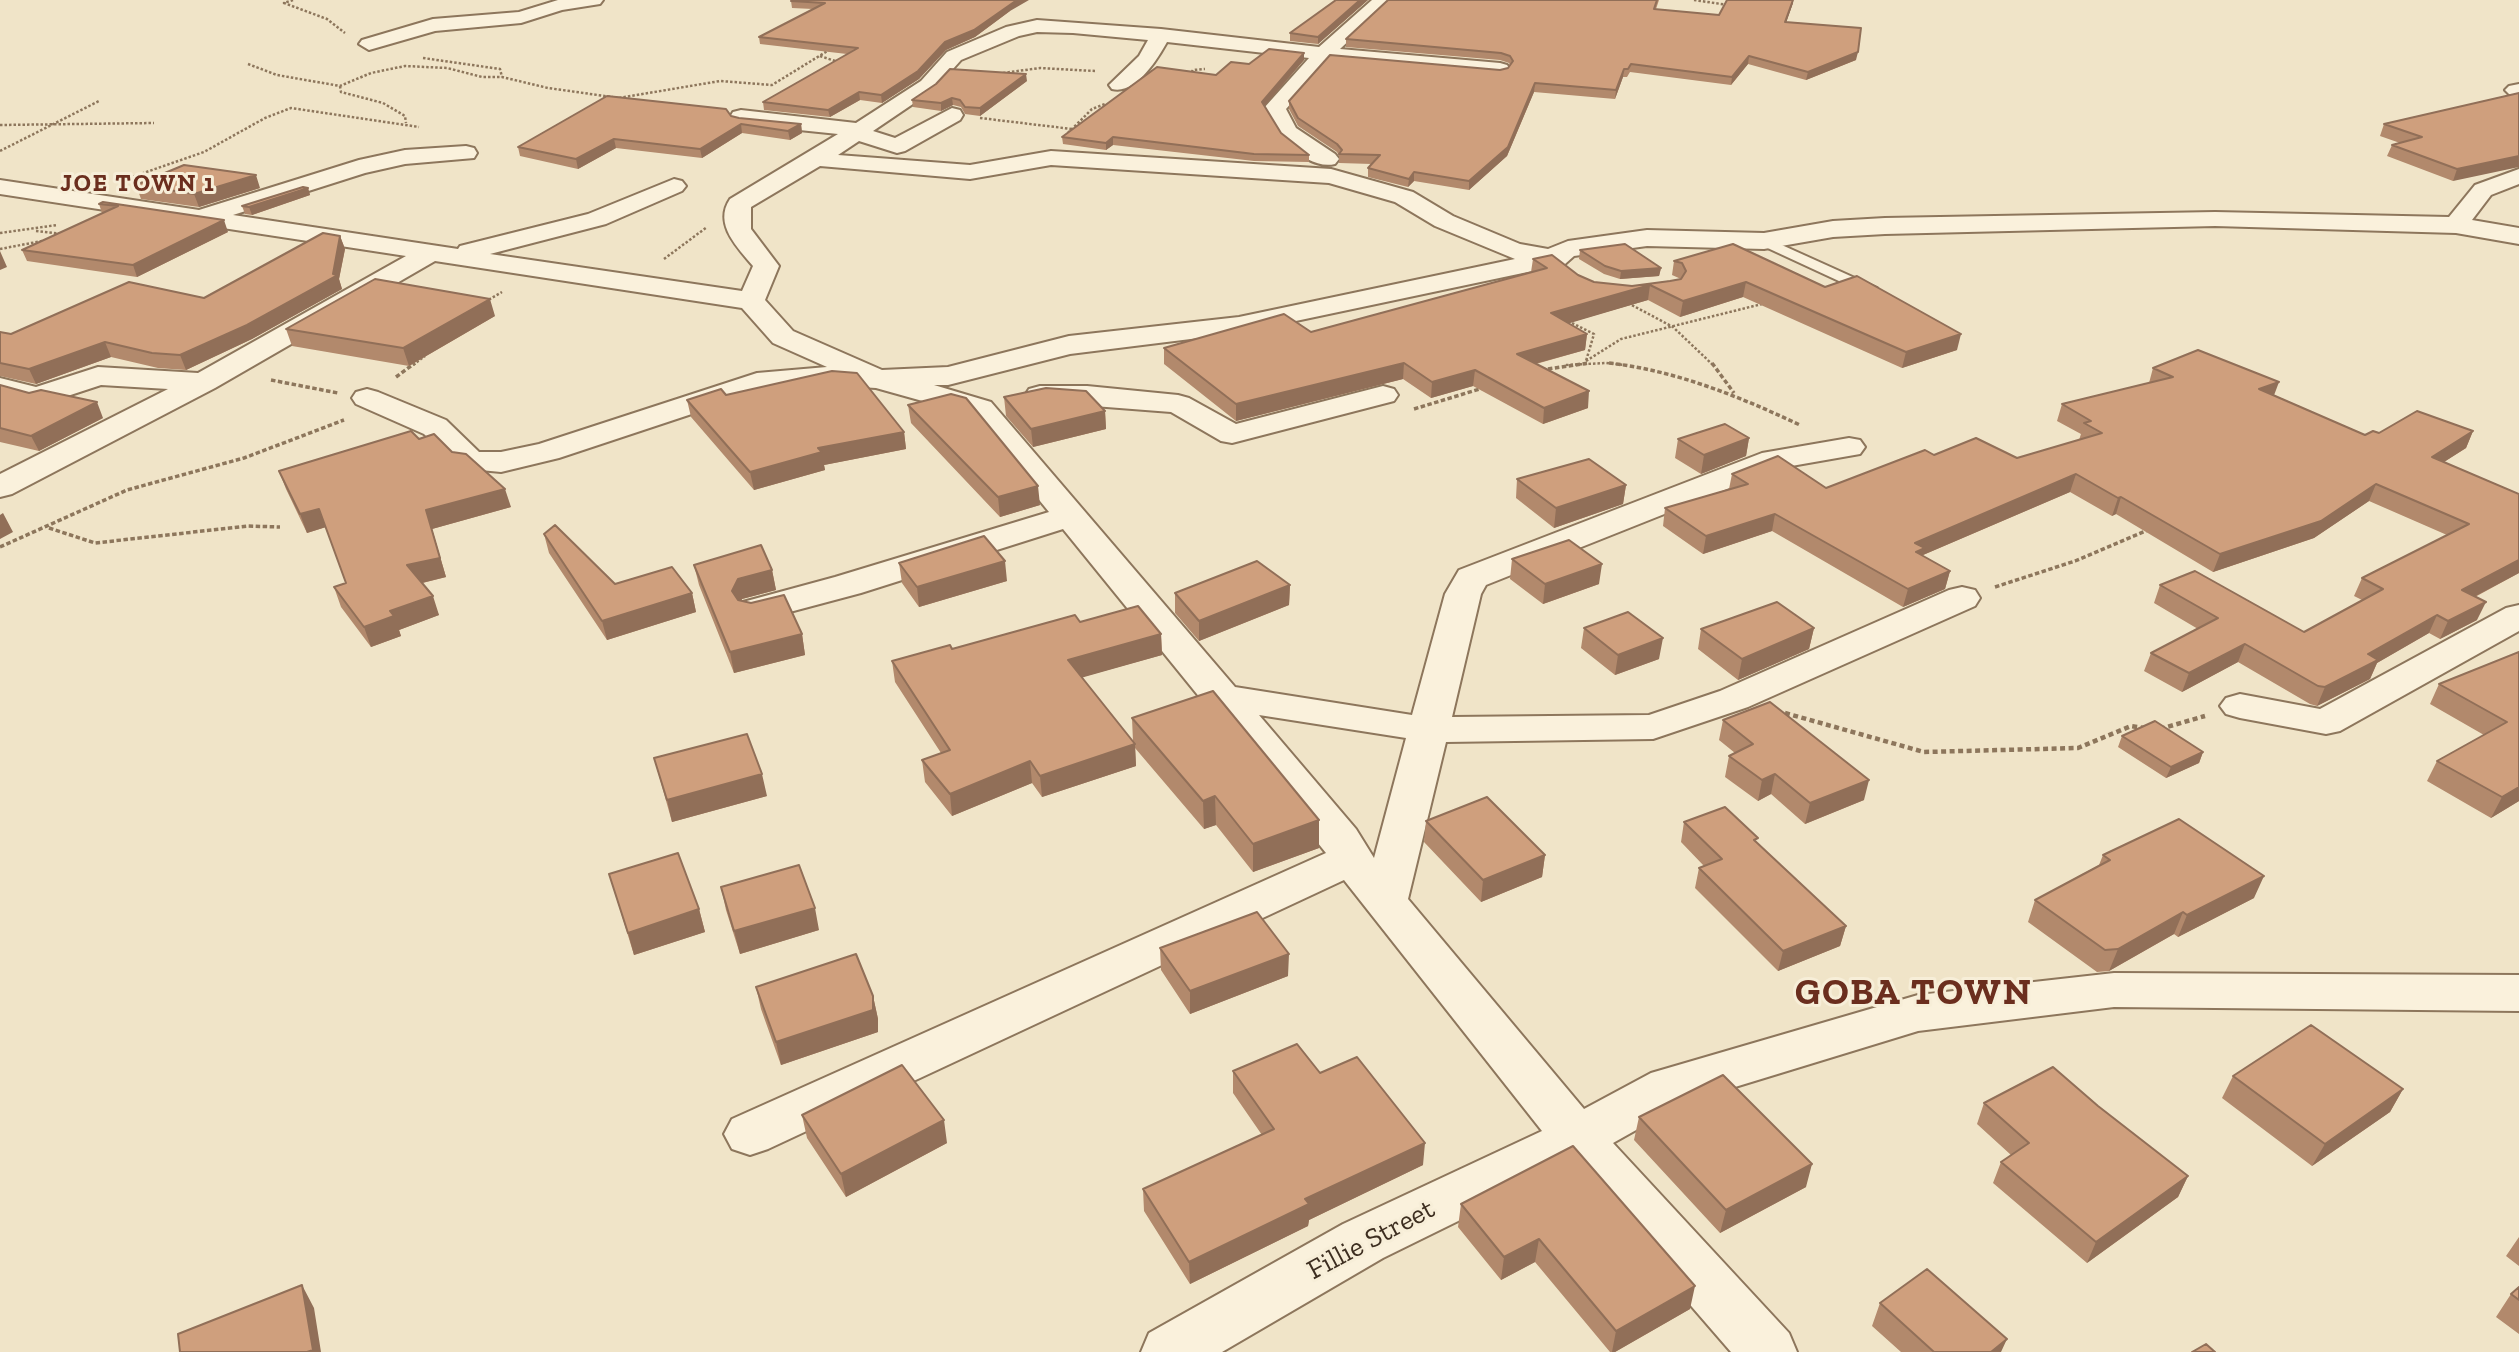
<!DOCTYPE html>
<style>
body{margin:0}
canvas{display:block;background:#f0e4c8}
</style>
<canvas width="2519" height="1352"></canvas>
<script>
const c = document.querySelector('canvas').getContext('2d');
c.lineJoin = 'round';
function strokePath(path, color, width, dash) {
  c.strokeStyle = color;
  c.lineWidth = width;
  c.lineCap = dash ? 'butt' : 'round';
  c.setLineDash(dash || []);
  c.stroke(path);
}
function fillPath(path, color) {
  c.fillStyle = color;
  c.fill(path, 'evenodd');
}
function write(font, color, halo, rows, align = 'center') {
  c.font = font + ' "Zilla Slab",serif';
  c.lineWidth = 6;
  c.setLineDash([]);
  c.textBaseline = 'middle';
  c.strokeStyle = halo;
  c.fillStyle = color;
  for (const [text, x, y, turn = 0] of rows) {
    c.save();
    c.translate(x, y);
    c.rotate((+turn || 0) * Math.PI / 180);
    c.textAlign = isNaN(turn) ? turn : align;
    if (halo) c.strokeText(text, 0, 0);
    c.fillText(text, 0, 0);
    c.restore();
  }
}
const lane = new Path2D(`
 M1764 237 1877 288 1879 291 1872 295 1867 294 1759 244V238Z`);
const street = new Path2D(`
 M558 0H603L600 4 562 10 521 23 435 31 369 50 359 44 362 40 433 19 519 12Z
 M821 0H840L831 5 824 4Z
 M1372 0H1392L1340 49 1500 63 1507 65 1510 69 1507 73 1500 75 1329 60 1286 109 1296 128 1335 154 1339 159 1335 164C1307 171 1272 133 1264 108L1309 58 1167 42C1157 60 1135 95 1112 89L1109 85 1139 56 1148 40 1073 33 1037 32 1019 36 961 60 935 89 873 131 895 138 952 108 960 110 963 115 960 120 905 151 897 153 859 141 838 155 970 165 1051 151 1331 169 1413 192 1453 216 1520 244 1548 249 1568 241 1647 230 1764 233 1833 221 1885 218 2215 212 2449 217 2475 185 2519 169V184L2491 195 2472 220 2519 228V244L2456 233 2215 226 1885 234 1833 237 1764 249 1647 246 1574 256 1565 264 1556 266 1239 333 1070 354 948 385H934L991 402 1235 687 1412 715 1445 594 1459 570 1762 453 1849 438 1860 440 1865 447 1860 454 1780 468 1486 585 1481 594 1452 717 1649 715 1720 691 1949 590 1962 587 1975 590 1980 598 1975 606 1748 707 1653 739 1446 742 1408 899 1584 1109 1651 1073 1918 995 2114 973 2519 975V1011L2114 1007 1918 1031 1686 1102 1613 1143 1789 1333 1797 1352H1731L1570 1166 1383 1258 1222 1352H1141L1149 1333 1343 1224 1542 1131 1344 880 768 1149 750 1155 732 1149 724 1134 732 1119 1326 853 1063 529 861 593 756 621 743 618 738 610 743 602 835 577 1049 512 969 414 876 388 826 385 761 391 559 458 501 472 459 468 424 434 356 404 352 398 356 392 367 389 378 392 446 420 479 452H501L539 444 757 373 827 367 773 343 742 308 435 261 215 388 12 494 0 497V474L168 389 101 385 37 406 0 396V378L36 387 98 367 198 373 406 256 0 194V180L199 210 359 160 405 150 466 146 474 148 477 153 474 158 405 164 365 173 233 215 458 249 460 246 588 214 674 179 682 181 686 186 682 191 606 224 490 254 742 291 753 266C738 248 713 224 730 199L838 134 741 124 733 122 730 117 733 112 741 110 856 123 921 81 947 52 1006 27 1037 20 1161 29 1319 47ZM1051 165 1329 183 1395 202 1435 226 1515 259 1239 317 1069 336 948 367 882 370 793 331 765 300 779 266 751 229V207L820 166 970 179ZM1259 715 1406 738 1374 858 1356 829Z
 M2519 84V96L2509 94 2505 90 2509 86Z
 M1040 386H1087L1178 395 1189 398 1236 424 1383 386 1394 389 1398 395 1394 401 1232 443 1221 441 1171 412 1029 401 1025 395 1029 389Z
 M2519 605V631L2340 731 2326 734 2240 718 2226 714 2220 706 2226 698 2240 694 2320 709 2506 608Z`);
strokePath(lane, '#8d765c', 4);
strokePath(street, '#8d765c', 4);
strokePath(new Path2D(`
 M293 0 284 3 327 19 345 33
 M1694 0 1728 5
 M820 56 838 62
 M423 58 500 69 502 77
 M248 64 277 75 340 86 371 73 405 66 447 68 482 77H502L548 88 619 98
 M1003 73 1040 68 1095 71
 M1189 76 1193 70 1205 69
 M340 86 341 92 383 103 405 116 406 123
 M619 98 720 81 772 85 829 50
 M980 118 1072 129
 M0 125 154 123
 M1068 133 1092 109 1105 104
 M0 151 99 101
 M129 178 204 152 265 118 291 108 419 127
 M36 231 62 234
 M0 233 57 225
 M0 249 47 240
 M664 259 707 227
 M485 302 502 292
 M1628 303 1673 327 1713 365
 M1568 321 1594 334 1586 361
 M1586 361 1621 339 1762 304
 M413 365 425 356
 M1566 365 1606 363 1624 365`), '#8d765c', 2.5, [2.5, 2]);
strokePath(new Path2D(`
 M1609 363C1677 371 1738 396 1800 425
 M1712 363 1734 393
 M1541 370 1589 363
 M396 377 415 363
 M271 380 338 393
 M1414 409 1483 388
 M49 528 95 543 248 526 280 527
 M0 547 127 490 244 458 344 420
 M1995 587 2075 561 2148 530`), '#8d765c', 3.5, [4.5, 2.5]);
strokePath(new Path2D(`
 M1785 713 1924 752 2078 748 2131 726 2144 728
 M2160 729 2205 716`), '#8d765c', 4.5, [5, 3.5]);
fillPath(lane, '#faf1dc');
fillPath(street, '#faf1dc');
fillPath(new Path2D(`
 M1336 0H1368L1318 44 1290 41V33Z
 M1388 0H1659L1656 9 1719 15 1793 3 1786 22 1856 60 1806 80 1748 64 1731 85 1630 72 1627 77H1623L1615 99 1534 92 1507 156 1469 190 1414 181 1408 187 1368 177V168L1372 164 1339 163V156L1337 152 1298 126 1289 109V101L1500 70 1508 68 1510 65 1509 63 1500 60 1346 47V39Z
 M791 1 1010 11 975 37 946 50 919 79 882 103 860 100 830 117 764 110 763 102 847 54 760 44 759 37 813 9 792 8Z
 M1304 53V60L1264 106 1281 133 1309 155V162L1254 161 1113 145 1106 150 1063 144 1062 137 1216 75 1249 64Z
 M1027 81 980 116 965 114 961 107 953 105 941 111 913 107 912 100Z
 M2519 93 2453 181 2387 156 2392 145 2400 143 2380 136 2384 124Z
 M731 116 739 118 801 124 802 133 790 140 742 133 702 158 616 148 578 169 520 156 518 147Z
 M136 185 260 188 199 207 141 199Z
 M308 188 310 195 252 215 245 214 242 206Z
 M103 202 228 232 137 277 27 261 22 250 102 213 99 204Z
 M340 236 345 249 339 279 342 289 252 339 186 370 158 368 111 357 36 384 0 376V332L11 334 204 298Z
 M1733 244 1957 350 1902 368 1743 297 1680 317 1648 300 1568 323 1587 334 1585 350 1536 364 1588 408 1543 424 1473 386 1431 398 1403 379 1236 421 1164 364V348L1311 332 1531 272 1533 259 1578 275 1594 282 1632 286 1681 279 1672 275 1674 261Z
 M1580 250 1661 268 1659 276 1620 279 1604 274 1579 259Z
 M495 316 409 366 292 346 286 329Z
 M2153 368 2274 395 2365 435 2473 431 2466 448 2444 462 2519 494V573L2475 597 2477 620 2440 639 2429 633 2377 663 2370 679 2317 706 2310 704 2238 662 2182 692 2144 671 2151 653 2198 629 2154 603 2160 585 2304 632 2362 600 2354 596 2362 578 2447 535 2369 501 2314 538 2213 572 2116 514 2112 516 2070 492 1923 555V556L1950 571 1945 589 1903 607 1772 531 1703 554 1663 526 1665 508 1729 489 1732 474 1826 488 1934 455 2017 458 2079 440 2081 434 2057 421 2062 404 2149 383Z
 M0 385 103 418 39 451 0 442Z
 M726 395 904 432 906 449 824 465 825 470 754 490 691 417 687 400Z
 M1004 397 1105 411 1106 429 1033 447 1006 416Z
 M908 405 1040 505 1000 517 911 423Z
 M1749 438 1746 456 1701 474 1675 458 1678 439Z
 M419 439 511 507 432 529 446 577 422 583 439 615 399 630 401 636 371 647 341 607 334 587 346 583 326 527 307 533 286 489 279 471Z
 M1517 479 1626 485 1623 504 1554 528 1516 498Z
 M544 534 615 584 692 593 696 612 607 640 549 553Z
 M1512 559 1599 584 1543 604 1510 579Z
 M899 563 1007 581 919 607 902 583Z
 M694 565 772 570 776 590 742 599 741 601 802 634 805 655 734 673 699 585Z
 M1290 585 1289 605 1199 641 1175 613V593Z
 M1080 622 1161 634 1162 655 1082 677 1133 742 1132 718 1319 820V848L1253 872 1216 825 1204 829 1135 748 1136 766 1042 797 1032 783 952 816 925 782 922 760 941 753 895 682 892 661Z
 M1584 628 1659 659 1615 675 1581 648Z
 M1814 628 1809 649 1738 680 1698 649 1701 629Z
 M2519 652V801L2491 818 2427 781 2437 761 2484 735 2430 704 2439 684Z
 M1723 720 1864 800 1805 824 1771 794 1758 801 1725 777 1729 756 1735 753 1719 740Z
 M2122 736 2203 752 2199 763 2166 778 2118 747Z
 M654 758 767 796 672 822Z
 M1426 821 1545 855 1542 877 1481 902 1424 842Z
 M1684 822 1757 843 1846 926 1840 946 1778 971 1695 888 1699 868 1704 866 1681 842Z
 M2103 855 2254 898 2178 937 2174 934 2109 971 2097 972 2028 922 2035 900 2099 865Z
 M609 874 699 909 705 932 634 955Z
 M721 887 819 930 740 954 726 910Z
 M1160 948 1288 976 1190 1014 1161 970Z
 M756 987 873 996 878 1019V1032L781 1065 761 1009Z
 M1233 1071 1320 1073 1423 1165 1309 1220 1308 1226 1190 1284 1144 1211 1143 1189 1262 1135 1233 1093Z
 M2233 1076 2403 1089 2390 1112 2312 1166 2222 1098Z
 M1984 1103 2188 1176 2178 1197 2087 1263 1993 1183 2001 1162 2011 1155 1977 1124Z
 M802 1115 947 1143 846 1197 807 1138Z
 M1639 1117 1806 1187 1720 1233 1634 1140Z
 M1573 1146 1690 1309 1615 1352H1610L1535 1262 1501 1280 1458 1227 1461 1204Z
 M2519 1237V1266L2506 1256Z
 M2519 1287V1334L2496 1317 2511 1294Z
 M1880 1303 2001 1352H1901L1872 1326Z`), '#b2896c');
fillPath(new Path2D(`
 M1017 0H1029L1010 11 975 37 946 50 919 79 882 103 881 95 945 42Z
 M1360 0H1368L1318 44V37Z
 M1793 0V3L1784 29 1785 22Z
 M1858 52 1856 60 1806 80 1808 72Z
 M1304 53V60L1262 109V102Z
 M1749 56 1748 64 1731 85 1732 77Z
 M1624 69 1623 77 1615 99 1616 90Z
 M1026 74 1027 81 980 116V108Z
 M1535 83 1534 92 1507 156 1469 190V181Z
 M859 92 860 100 830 117 828 110Z
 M952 98 953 105 941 111V103Z
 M741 124 742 133 702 158 700 149Z
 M801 124 802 133 790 140 788 131Z
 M1113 137V145L1106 150V143Z
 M614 139 616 148 578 169 576 159Z
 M2519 156V167L2453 181 2457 169Z
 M1414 172V181L1408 187 1409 179Z
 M256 175 260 188 199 207 194 194Z
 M308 188 310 195 252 215 249 207Z
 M224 220 228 232 137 277 133 265Z
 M340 236 345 249 339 279 342 289 252 339 186 370 180 355 333 274Z
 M0 251 7 267 0 270Z
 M1661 268 1659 276 1620 279 1621 271Z
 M1746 282 1743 297 1680 317 1683 301Z
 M1650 285 1648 300 1550 329 1551 313Z
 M490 299 495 316 409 366 403 348Z
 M1587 334 1585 350 1516 369 1517 354Z
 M1961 334 1957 350 1902 368 1906 352Z
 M105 342 111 357 36 384 29 369Z
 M1404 363 1403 379 1236 421V404Z
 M1475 370 1473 386 1431 398 1432 382Z
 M2279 382 2273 398 2259 389Z
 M1589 391 1588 408 1543 424 1544 408Z
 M97 402 103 418 39 451 31 436Z
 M1105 411 1106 429 1033 447 1031 429Z
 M2473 431 2466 448 2425 474 2432 457Z
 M904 432 906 449 824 465 825 470 754 490 750 472 818 448Z
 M1749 438 1746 456 1701 474 1704 455Z
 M2076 474 2070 492 1923 555 1921 566 1911 570 1915 543Z
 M2376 484 2369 501 2314 538 2213 572 2220 554Z
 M1626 485 1623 504 1554 528 1556 508Z
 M1038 486 1040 505 1000 517 998 497Z
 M505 489 511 507 432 529 446 577 414 585 407 565 426 510Z
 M2121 497 2116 514 2112 516 2118 498Z
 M319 509 326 527 307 533 300 514Z
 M3 513 13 532 0 539V515Z
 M1775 514 1772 531 1703 554 1706 536Z
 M2519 560V573L2453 608 2462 590Z
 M1005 561 1007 581 919 607 917 587Z
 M1602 564 1599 584 1543 604 1545 584Z
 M772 570 776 590 742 599 736 611 732 591 738 579Z
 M1950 571 1945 589 1903 607 1908 589Z
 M1290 585 1289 605 1199 641V621Z
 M692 593 696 612 607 640 602 621Z
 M433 596 439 615 399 630 401 636 371 647 364 627 390 611Z
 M2486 602 2477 620 2440 639 2448 621Z
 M2437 615 2429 633 2377 663 2370 679 2317 706 2325 687 2368 654Z
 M1814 628 1809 649 1738 680 1742 659Z
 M802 634 805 655 734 673 730 652Z
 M1161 634 1162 655 1070 681 1068 660Z
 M1663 638 1659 659 1615 675 1618 655Z
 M2245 644 2238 662 2182 692 2189 673Z
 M1135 744 1136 766 1042 797 1040 776Z
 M2203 752 2199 763 2166 778 2171 767Z
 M1030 761 1032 783 952 816 950 794Z
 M762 774 767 796 672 822 667 800Z
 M1775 774 1771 794 1758 801 1762 780Z
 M1869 780 1864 800 1805 824 1810 803Z
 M2519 787V801L2491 818 2502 797Z
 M1215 796 1216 825 1204 829 1203 801Z
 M1319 820V848L1253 872V844Z
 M1545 855 1542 877 1481 902 1483 880Z
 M2264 876 2254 898 2178 937 2187 915Z
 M815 908 819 930 740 954 734 931Z
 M699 909 705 932 634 955 628 933Z
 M2183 912 2174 934 2109 971 2118 949Z
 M1846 926 1840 946 1778 971 1783 951Z
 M1289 954 1288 976 1190 1014V991Z
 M873 996 878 1019V1032L781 1065 776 1042Z
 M2403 1089 2390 1112 2312 1166 2325 1144Z
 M944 1120 947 1143 846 1197 841 1174Z
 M1425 1143 1423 1165 1309 1220 1308 1226 1190 1284 1189 1262 1305 1199Z
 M1812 1164 1806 1187 1720 1233 1726 1210Z
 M2188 1176 2178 1197 2087 1263 2096 1242Z
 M1539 1239 1535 1262 1501 1280 1504 1257Z
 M302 1285 314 1308 321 1352H307Z
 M1695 1286 1690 1309 1615 1352H1612L1616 1331Z
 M2007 1339 2001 1352H1991Z`), '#916f58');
const building = new Path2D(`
 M792 0H1017L974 30 945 42 918 71 881 95 859 92 828 110 763 102 858 48 759 37 825 3 791 1Z
 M1336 0H1360L1318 37 1290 33Z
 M1388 0H1657L1654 9 1719 15 1727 0H1793L1785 22 1861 28 1858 52 1808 72 1749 56 1732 77 1631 64 1628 69H1624L1616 90 1535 83 1508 147 1469 181 1414 172 1409 179 1368 168 1380 155 1339 154 1342 150 1337 144 1298 118 1289 101 1330 55 1500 70 1508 68 1513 61 1510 56 1501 53 1346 39Z
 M1269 49 1304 53 1262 102 1281 133 1309 155 1254 154 1113 137 1106 143 1062 137 1157 67 1216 75 1231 62 1249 64Z
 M950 69 1026 74 980 108 965 107 960 100 952 98 941 103 912 100 936 84Z
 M2519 93V156L2457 169 2392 145 2422 137 2384 124Z
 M607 96 726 109 731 116 739 118 801 124 788 131 741 124 700 149 614 139 576 159 518 147Z
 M184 165 256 175 194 194 136 185Z
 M303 187 308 188 249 207 242 206Z
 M103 202 224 220 133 265 22 250 118 206 99 204Z
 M323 233 340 236 333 274 338 275 247 325 180 355 152 353 105 342 29 369 0 363V332L11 334 129 282 204 298Z
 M1625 244 1661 268 1621 271 1605 266 1580 250Z
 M1733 244 1825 287 1857 276 1961 334 1906 352 1746 282 1683 301 1650 285 1551 313 1587 334 1517 354 1589 391 1544 408 1475 370 1432 382 1404 363 1236 404 1164 348 1284 314 1311 332 1547 268 1533 259 1552 255 1578 275 1594 282 1632 286 1670 281 1681 279 1686 271 1682 263 1674 261Z
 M375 279 490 299 403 348 286 329Z
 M2198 350 2279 382 2259 389 2365 435 2373 431 2379 433 2417 411 2473 431 2432 457 2519 494V560L2462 590 2486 602 2448 621 2437 615 2368 654 2378 660 2325 687 2318 686 2245 644 2189 673 2151 653 2218 618 2160 585 2195 571 2304 632 2383 589 2362 578 2469 524 2376 484 2321 521 2220 554 2121 497 2118 498 2076 474 1915 543 1925 548 1916 552 1950 571 1908 589 1775 514 1706 536 1665 508 1748 484 1732 474 1778 456 1826 488 1925 450 1934 455 1976 438 2017 458 2102 433 2084 423 2091 421 2062 404 2173 377 2153 368Z
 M832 371 857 373 904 432 818 448 822 452 750 472 687 400 721 389 726 395Z
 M0 385 29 393 41 390 97 402 31 436 0 428Z
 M1046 388 1086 391 1105 411 1031 429 1004 397Z
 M951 394 966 398 1038 486 998 497 908 405Z
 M1725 424 1749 438 1704 455 1678 439Z
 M411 431 419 439 434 434 452 452 466 454 505 489 426 510 440 558 407 565 433 596 390 611 394 616 364 627 334 587 346 583 319 509 300 514 279 471Z
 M1589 459 1626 485 1556 508 1517 479Z
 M555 525 615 584 672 567 692 593 602 621 544 534Z
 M984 536 1005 561 917 587 899 563Z
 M1569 540 1602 564 1545 584 1512 559Z
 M761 545 772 570 738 579 732 591 738 600 751 603 784 595 802 634 730 652 694 565Z
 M1257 561 1290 585 1199 621 1175 593Z
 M1777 602 1814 628 1742 659 1701 629Z
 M1138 606 1161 634 1068 660 1135 744 1040 776 1030 761 950 794 922 760 950 750 892 661 950 645 952 649 1075 615 1080 622Z
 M1628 612 1663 638 1618 655 1584 628Z
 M2519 652V787L2502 797 2437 761 2507 722 2439 684Z
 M1213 691 1319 820 1253 844 1215 796 1203 801 1132 718Z
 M1770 702 1869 780 1810 803 1775 774 1762 780 1729 756 1753 744 1723 720Z
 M2155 721 2203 752 2171 767 2122 736Z
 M747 734 762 774 667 800 654 758Z
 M1487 797 1545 855 1483 880 1426 821Z
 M1725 807 1758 838 1754 840 1846 926 1783 951 1699 868 1722 859 1684 822Z
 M2179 819 2264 876 2187 915 2183 912 2118 949 2105 950 2035 900 2110 860 2103 855Z
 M678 853 699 909 628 933 609 874Z
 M799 865 815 908 734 931 721 887Z
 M1257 912 1289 954 1190 991 1160 948Z
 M856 954 873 996V1010L776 1042 756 987Z
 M2311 1025 2403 1089 2325 1144 2233 1076Z
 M1297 1044 1320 1073 1357 1057 1425 1143 1305 1199 1309 1204 1189 1262 1143 1189 1274 1129 1233 1071Z
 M902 1065 944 1120 841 1174 802 1115Z
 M2053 1067 2098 1106 2188 1176 2096 1242 2001 1162 2029 1143 1984 1103Z
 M1723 1075 1812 1164 1726 1210 1639 1117Z
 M1573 1146 1695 1286 1616 1331 1539 1239 1504 1257 1461 1204Z
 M1927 1269 2007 1339 1991 1352H1934L1880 1303Z
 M302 1285 313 1350 307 1352H180L178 1334Z
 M2519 1287V1300L2511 1294Z
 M2206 1344 2215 1352H2192Z`);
fillPath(building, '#cf9f7d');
strokePath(building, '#916f58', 2);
c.letterSpacing = '2px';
write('bold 24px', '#6b2e1e', '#f7eed8', [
 ["JOE TOWN 1",138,184]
]);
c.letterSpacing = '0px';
write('28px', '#3d2e20', '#f7eed8', [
 ["Fillie Street",1371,1240,-28]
]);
c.letterSpacing = '2px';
write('bold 37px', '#6b2e1e', '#f7eed8', [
 ["GOBA TOWN",1914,993]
]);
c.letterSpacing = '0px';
</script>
